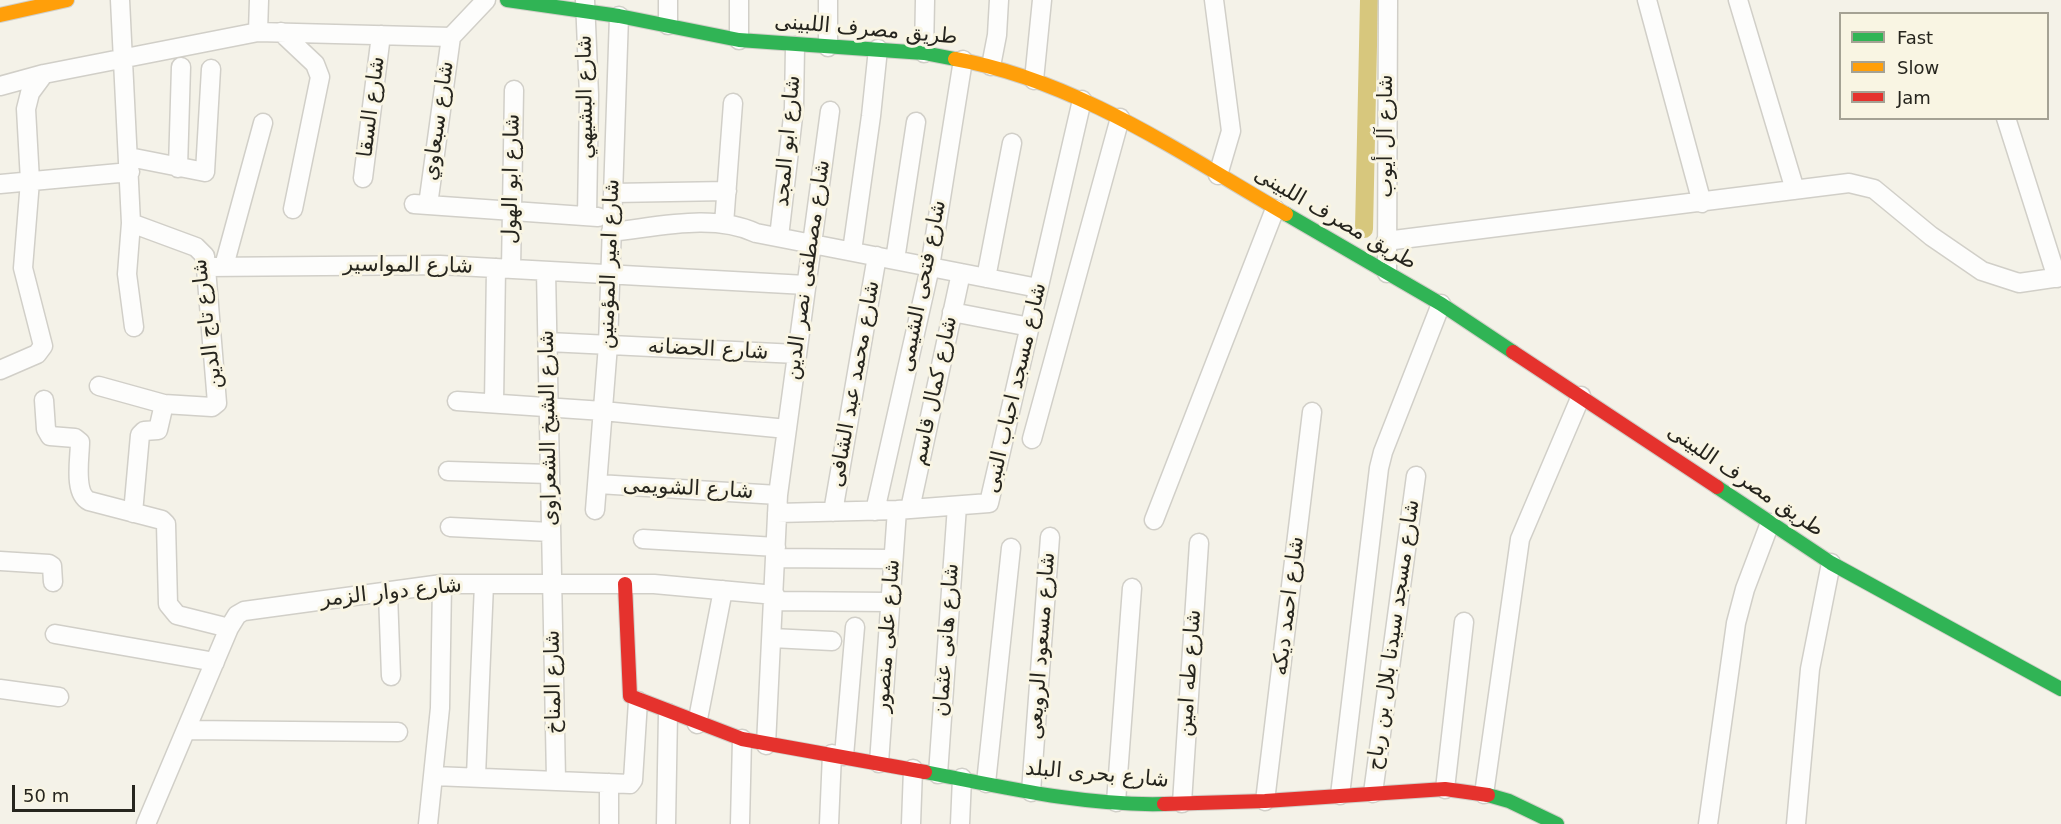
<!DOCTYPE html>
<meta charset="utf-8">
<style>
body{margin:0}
#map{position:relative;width:2061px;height:824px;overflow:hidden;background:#f4f2e8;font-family:"DejaVu Sans",sans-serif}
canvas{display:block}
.legend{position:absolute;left:1839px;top:12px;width:210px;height:108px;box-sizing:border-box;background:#f9f5e3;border:2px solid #a5a294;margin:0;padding:8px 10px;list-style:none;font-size:18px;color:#26251e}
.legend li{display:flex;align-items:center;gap:12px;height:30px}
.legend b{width:30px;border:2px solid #a5a294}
.scale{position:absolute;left:12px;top:785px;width:123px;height:27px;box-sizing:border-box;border:3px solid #26251e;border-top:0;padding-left:8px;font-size:18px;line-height:21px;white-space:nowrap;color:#26251e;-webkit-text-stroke:4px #f9f5e3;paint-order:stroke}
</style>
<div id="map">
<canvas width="2061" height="824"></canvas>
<ul class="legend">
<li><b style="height:8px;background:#30b455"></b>Fast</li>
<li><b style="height:8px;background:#ff9f0a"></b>Slow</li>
<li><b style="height:8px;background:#e5322d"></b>Jam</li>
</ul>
<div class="scale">50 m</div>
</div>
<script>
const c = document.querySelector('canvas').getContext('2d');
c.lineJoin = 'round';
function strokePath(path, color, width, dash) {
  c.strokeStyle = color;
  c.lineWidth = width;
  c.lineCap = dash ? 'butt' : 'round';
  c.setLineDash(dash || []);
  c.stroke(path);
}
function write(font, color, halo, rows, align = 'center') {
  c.font = font + ' "DejaVu Sans","Noto Naskh Arabic",sans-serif';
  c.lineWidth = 6;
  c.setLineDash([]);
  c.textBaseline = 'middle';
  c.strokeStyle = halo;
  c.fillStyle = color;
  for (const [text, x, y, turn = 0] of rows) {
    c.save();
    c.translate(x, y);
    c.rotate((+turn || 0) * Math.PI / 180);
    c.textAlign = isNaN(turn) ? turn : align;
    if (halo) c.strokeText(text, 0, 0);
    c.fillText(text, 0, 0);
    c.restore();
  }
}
strokePath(new Path2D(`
 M1364 229 1369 0`), '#d7c77d', 18);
const street = new Path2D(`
 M120 0 131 223 127 274 134 327
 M585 0 589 95 587 216
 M1214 0 1231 131 1218 175
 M1647 0 1702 203
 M1738 0 1795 190
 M668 25V0
 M258 32 259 0
 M281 32 315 64 320 77 293 209
 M739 40V0
 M828 47V0
 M924 53 925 0
 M991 66 997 35 999 0
 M1034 80 1042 0
 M0 86 44 74
 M2006 118 2057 278
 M129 157 205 172 211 69
 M178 168 181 67
 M363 178 381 35
 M0 184 130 172
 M613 193 727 191
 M414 204 598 217
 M428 205 451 37
 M724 224 733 103
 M611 232C658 227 713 213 756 233L1038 288
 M779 237 794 108 795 46
 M1386 241 1849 183 1874 189 1931 236 1982 271 2019 283 2061 277
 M852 251 871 116 878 49
 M895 260 916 122
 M224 266 263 123
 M206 267 440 265 806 285
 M511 269 514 90
 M546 271 556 779
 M1387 273 1388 0
 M986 278 1012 143
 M952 312 1030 327
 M548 342 797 354
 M0 370 37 354 43 346 23 268 30 181 26 109 30 93 44 74 258 32 451 37 486 0
 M99 386 164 404 212 407 217 403 205 256 196 247 131 223
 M44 400 46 429 50 436 75 438 80 442C80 458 73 493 89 501L162 520 166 524 168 604 177 615 229 628
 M457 401 603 411 787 429
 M494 403 496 268
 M1032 439 1120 118
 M448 471 550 474
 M598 484 778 495
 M910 509 961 273
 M595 510 608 345 619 16
 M875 511 930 267 963 60
 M833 512 877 256
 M133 513 140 435 144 431 158 430 164 404
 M777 513 897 510 989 503 1082 100
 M1154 520 1275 209
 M450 527 551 532
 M643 539 776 547
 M776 558 893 559
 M0 561 49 564 52 566 53 582
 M388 594 391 676
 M775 601 890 602
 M55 634 215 662
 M772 638 832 641
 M0 689 59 697
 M697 724 723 590
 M186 730 398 732
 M766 745 778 495 830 111
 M844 756 855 627
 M879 763 897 510
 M938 774 957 506
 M434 776 630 784 633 780 638 701
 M476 776 484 584
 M986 783 1011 548
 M1445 789 1464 622
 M1031 792 1050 537
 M1373 793 1416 476
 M1484 794 1520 539 1581 396
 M1340 795 1379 468 1383 452 1441 304
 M1265 801 1312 412
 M1116 802 1132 588
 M1182 803 1199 543
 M146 824 229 628 237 615 244 611 442 584H654L775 595
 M428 824 440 708 442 584
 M609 824V783
 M666 824 668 713
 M740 824 742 739
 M829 824 832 754
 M911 824 913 769
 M960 824 962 778
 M1708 824 1736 623 1745 589 1770 523
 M1796 824 1810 669 1831 563`);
const fast = new Path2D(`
 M507 0 619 16 739 40 924 53 955 59
 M1286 214 1441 304 1513 352
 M1717 487 1831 563 2061 689
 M925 772C1003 787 1084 806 1164 804
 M1488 795 1509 801 1557 824`);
const slow = new Path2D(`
 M0 15 67 0
 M955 59C1076 80 1182 154 1286 214`);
const jam = new Path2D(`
 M1513 352 1717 487
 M625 584 630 696 742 739 925 772
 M1164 804 1265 801 1445 789 1488 795`);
strokePath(street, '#d1cfc8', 21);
strokePath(fast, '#d1cfc8', 16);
strokePath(slow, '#d1cfc8', 16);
strokePath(jam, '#d1cfc8', 16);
strokePath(street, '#fdfdfc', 18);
strokePath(fast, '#30b455', 14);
strokePath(slow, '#ff9f0a', 14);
strokePath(jam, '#e5322d', 14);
write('21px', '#26251e', '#f9f5e3', [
 ["طريق مصرف اللبينى",866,30,5],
 ["شارع البشيهي",586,97,-91],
 ["شارع السقا",372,107,-83],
 ["شارع سبعاوي",439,121,-82],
 ["شارع آل أيوب",1387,136,-90],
 ["شارع ابو المجد",788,141,-85],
 ["شارع ابو الهول",512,179,-89],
 ["طريق مصرف اللبينى",1335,219,30],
 ["شارع امير المؤمنين",610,264,-88],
 ["شارع المواسير",408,266,1],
 ["شارع مصطفى نصر الدين",808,270,-82],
 ["شارع فتحى الشيمى",923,286,-79],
 ["شارع تاج الدين",208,324,-97],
 ["شارع الحضانه",708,350,3],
 ["شارع محمد عبد الشافى",855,384,-80],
 ["شارع مسجد احباب النبى",1016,388,-77],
 ["شارع كمال قاسم",935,391,-78],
 ["شارع الشيخ الشعراوى",549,428,-91],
 ["طريق مصرف اللبينى",1745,481,34],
 ["شارع الشويمى",688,489,3],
 ["شارع دوار الزمر",391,593,-6],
 ["شارع احمد ديكه",1289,606,-83],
 ["شارع مسجد سيدنا بلال بن رباح",1394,635,-82],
 ["شارع على منصور",888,636,-86],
 ["شارع هانى عثمان",947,640,-86],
 ["شارع مسعود الرويعى",1042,646,-86],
 ["شارع طه امين",1190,673,-86],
 ["شارع المناخ",554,682,-91],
 ["شارع بحرى البلد",1097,775,5]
]);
</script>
